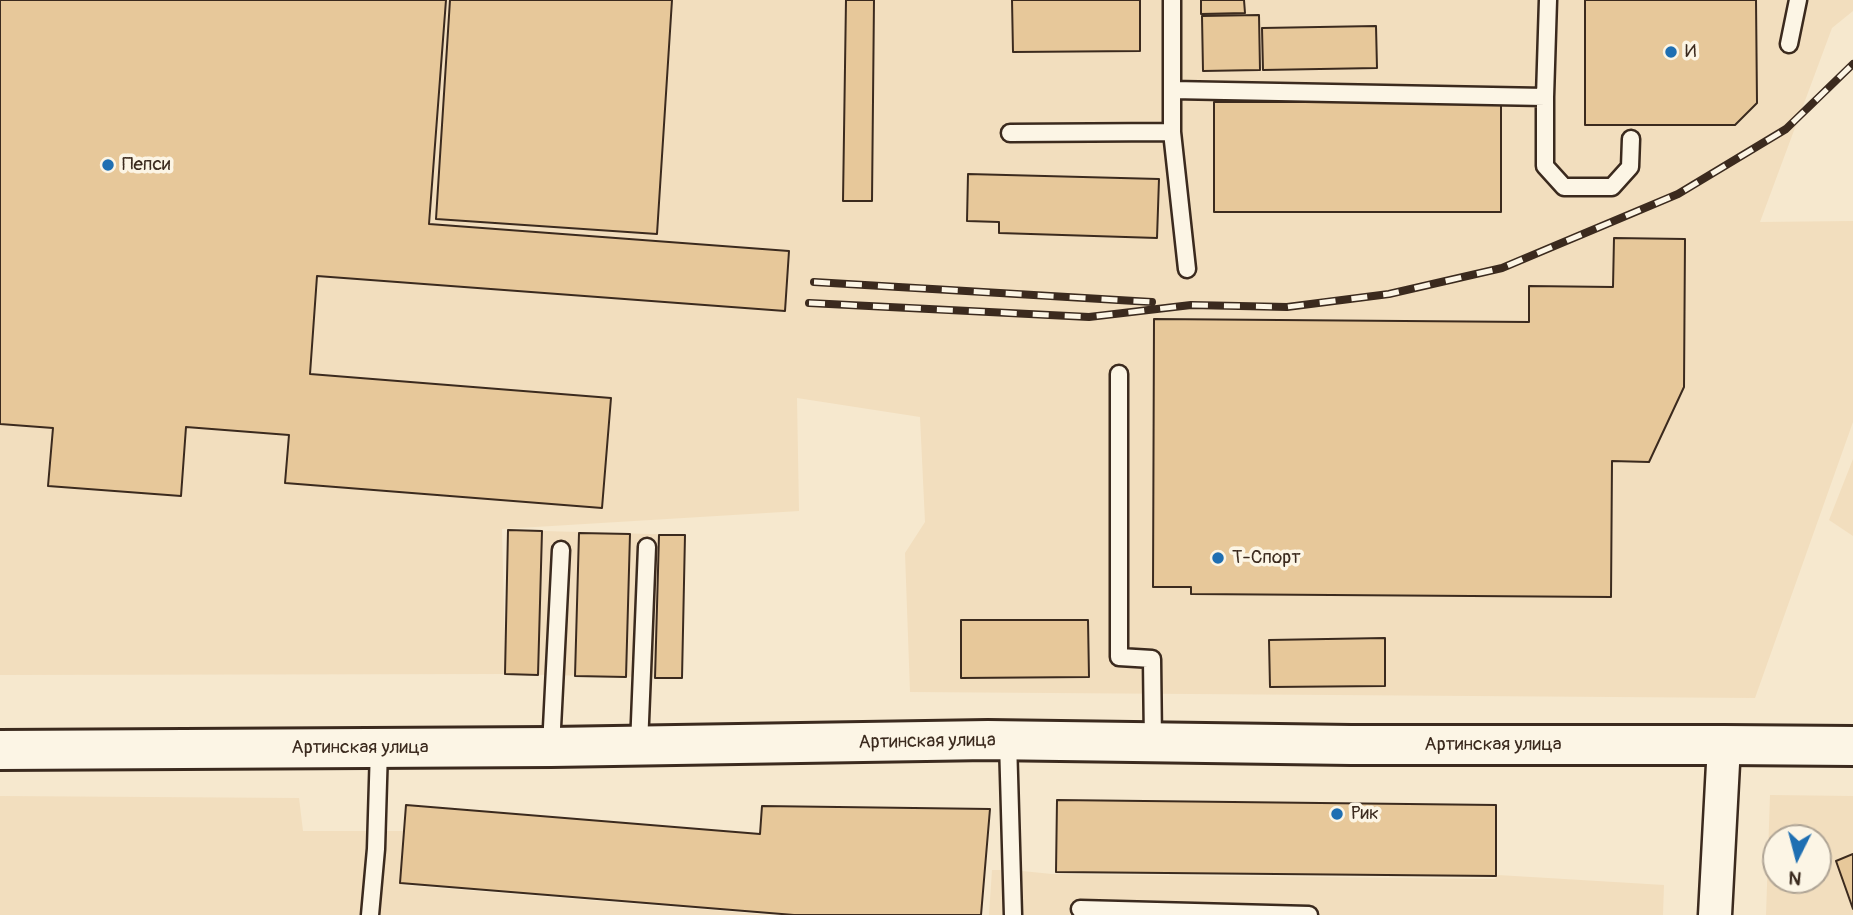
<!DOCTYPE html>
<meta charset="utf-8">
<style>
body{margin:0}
#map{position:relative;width:1853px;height:915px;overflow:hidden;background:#f6e8ce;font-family:Pangolin,sans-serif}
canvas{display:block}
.north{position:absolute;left:1762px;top:824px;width:70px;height:70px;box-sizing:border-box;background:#fcf5e5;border:2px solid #afa495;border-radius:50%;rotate:186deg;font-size:19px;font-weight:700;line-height:28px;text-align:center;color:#3b2a1e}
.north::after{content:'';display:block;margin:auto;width:24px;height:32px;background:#1f6fb2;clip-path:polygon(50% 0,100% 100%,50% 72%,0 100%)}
</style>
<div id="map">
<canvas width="1853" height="915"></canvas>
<div class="north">N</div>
</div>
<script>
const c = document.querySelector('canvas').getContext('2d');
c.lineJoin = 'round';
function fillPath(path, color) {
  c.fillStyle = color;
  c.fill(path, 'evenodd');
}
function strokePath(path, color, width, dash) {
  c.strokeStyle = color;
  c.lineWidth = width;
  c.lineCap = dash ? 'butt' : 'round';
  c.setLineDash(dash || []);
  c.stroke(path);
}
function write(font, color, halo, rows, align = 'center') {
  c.font = font + ' Pangolin,sans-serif';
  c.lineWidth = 7;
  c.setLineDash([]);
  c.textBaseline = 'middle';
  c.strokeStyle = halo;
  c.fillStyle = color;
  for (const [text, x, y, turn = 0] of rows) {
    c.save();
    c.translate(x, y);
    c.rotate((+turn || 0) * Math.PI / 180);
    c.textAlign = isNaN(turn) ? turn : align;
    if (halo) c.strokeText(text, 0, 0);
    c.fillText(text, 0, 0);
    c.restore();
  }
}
fillPath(new Path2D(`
 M0 0H1853V11L1832 28 1760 222 1853 221V422L1755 698 910 692 905 553 925 522 920 417 797 398 799 511 502 529 505 652 508 530 685 535 682 678 505 674 0 675Z
 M1853 459V536L1829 520Z
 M1770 795 1853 796V915H1766ZM1776 838H1818V880H1776Z
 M0 796 299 798 303 831H403L401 885 773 915H0Z
 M992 870H1012L1052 874 1495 879 1498 875 1664 885 1663 915H989Z`), '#f2debe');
const building = new Path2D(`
 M0 0H446L429 224 789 251 785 311 317 276 310 374 611 398 602 508 285 483 289 435 186 427 181 496 48 486 53 428 0 424Z
 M450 0H672L657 234 436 219Z
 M846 0H874L872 201H843Z
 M1012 0H1140V51L1013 52Z
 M1201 0H1244L1245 13 1201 14Z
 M1585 0H1756L1757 103 1735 125H1585Z
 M1259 15 1260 70 1203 71 1202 16Z
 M1376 26 1377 68 1263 70 1262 28Z
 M1214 102H1501V212H1214Z
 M968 174 1159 179 1157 238 999 233V222L967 221Z
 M1614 238 1685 239 1684 387 1649 462 1612 461 1611 597 1191 594V587H1153L1154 319 1529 322V286L1613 287Z
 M508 530 542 531 538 675 505 674Z
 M579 533 630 534 626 677 575 676Z
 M659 535H685L682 678H655Z
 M961 620H1088L1089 677 961 678Z
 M1385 638V686L1270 687 1269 640Z
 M1057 800 1496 805V876L1056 872Z
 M406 805 760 834 762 806 990 809 981 915H794L400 883Z
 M1853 854V909L1836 861Z`);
fillPath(building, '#e7c89a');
strokePath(building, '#3b2a1e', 2);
const lane = new Path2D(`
 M1172 0V132L1187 269
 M1548 0 1545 97V166L1564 187H1612L1630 167 1631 139
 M1789 44 1798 0
 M1172 90 1545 97
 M1010 133 1172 132
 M1119 374V657L1152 659 1153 743
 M1008 741 1013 915
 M639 746 647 547
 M551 747 561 550
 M1080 909 1309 915
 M370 915 376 849 379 748`);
const street = new Path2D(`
 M1715 915 1724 745`);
const secondary = new Path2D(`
 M0 750 551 747 988 740 1351 745H1724L1853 746`);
strokePath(lane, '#3b2a1e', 21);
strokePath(street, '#3b2a1e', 37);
strokePath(secondary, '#3b2a1e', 44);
strokePath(lane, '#fcf5e5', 16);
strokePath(street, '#fcf5e5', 32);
strokePath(secondary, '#fcf5e5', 38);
const rail = new Path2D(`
 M814 282 1152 302
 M809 303 1089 317 1191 305 1287 307 1389 294 1502 268 1678 194 1786 129 1853 64`);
strokePath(rail, '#3b2a1e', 8);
strokePath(rail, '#fcf5e5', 5, [16]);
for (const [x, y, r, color] of [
 [1671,52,7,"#1f6fb2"],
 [108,165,7,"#1f6fb2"],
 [1218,558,7,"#1f6fb2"],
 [1337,814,7,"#1f6fb2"]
]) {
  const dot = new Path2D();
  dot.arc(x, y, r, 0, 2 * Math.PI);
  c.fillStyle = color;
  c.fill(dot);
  strokePath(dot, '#fcf5e5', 2.5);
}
write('19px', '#3b2a1e', '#fcf5e5', [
 ["И",1685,52],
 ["Пепси",122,165],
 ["Т-Спорт",1232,558],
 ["Рик",1351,814]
], 'left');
write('19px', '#3b2a1e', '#fcf5e5', [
 ["Артинская улица",927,742,-1],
 ["Артинская улица",1493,745],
 ["Артинская улица",360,748]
]);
</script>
